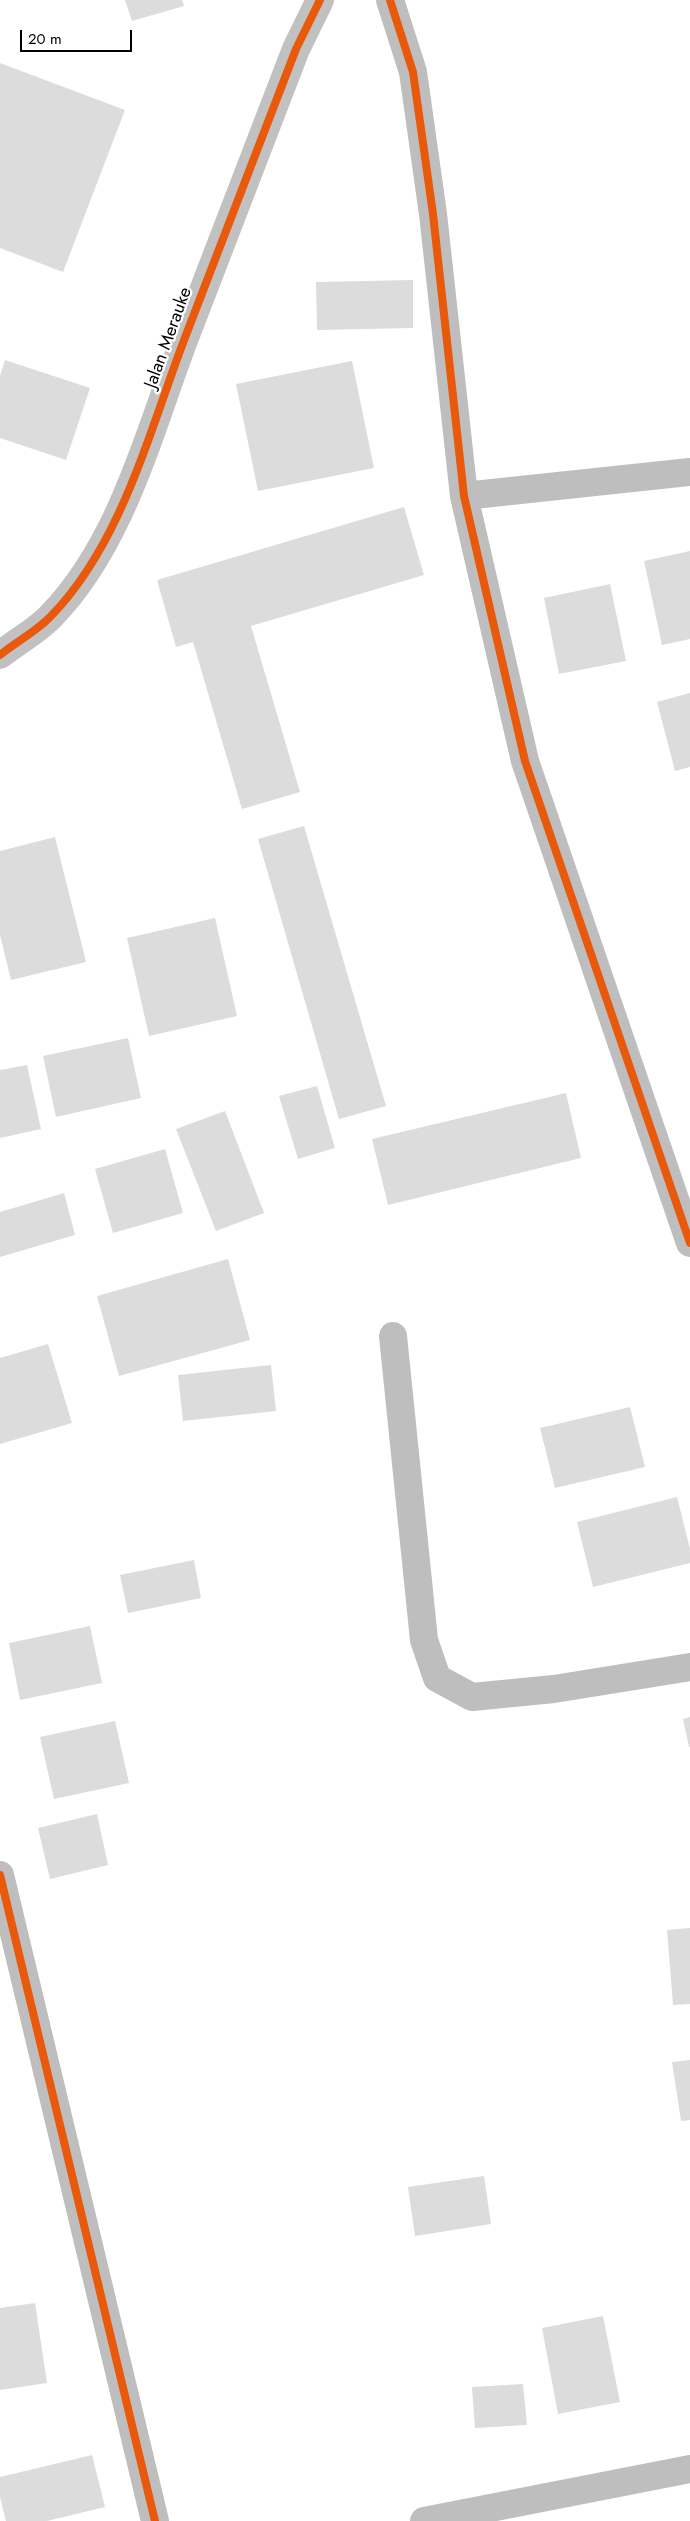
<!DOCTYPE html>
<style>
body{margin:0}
#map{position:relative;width:690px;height:2521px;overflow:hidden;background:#fff;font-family:Jost,sans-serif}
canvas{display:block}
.scale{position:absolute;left:20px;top:30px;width:112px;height:22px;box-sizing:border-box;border:2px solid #000;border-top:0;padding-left:6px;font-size:15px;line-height:18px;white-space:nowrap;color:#000;-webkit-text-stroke:4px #fff;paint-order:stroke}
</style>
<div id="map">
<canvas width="690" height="2521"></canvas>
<div class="scale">20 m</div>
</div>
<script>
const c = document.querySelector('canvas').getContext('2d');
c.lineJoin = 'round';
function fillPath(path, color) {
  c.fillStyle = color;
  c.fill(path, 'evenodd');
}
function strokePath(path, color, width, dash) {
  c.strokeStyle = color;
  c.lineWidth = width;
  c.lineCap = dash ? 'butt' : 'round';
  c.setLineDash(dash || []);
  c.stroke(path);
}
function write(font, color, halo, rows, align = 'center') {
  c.font = font + ' Jost,sans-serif';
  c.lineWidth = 4.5;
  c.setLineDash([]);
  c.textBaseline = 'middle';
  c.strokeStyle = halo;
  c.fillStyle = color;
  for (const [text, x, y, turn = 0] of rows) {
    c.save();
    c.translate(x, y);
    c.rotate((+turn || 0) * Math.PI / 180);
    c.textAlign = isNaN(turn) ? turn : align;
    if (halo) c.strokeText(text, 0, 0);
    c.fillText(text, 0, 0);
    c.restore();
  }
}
fillPath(new Path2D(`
 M125 0H182L184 6 132 21Z
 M0 63 125 110 63 272 0 248Z
 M413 280V328L317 330 316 282Z
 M5 360 90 388 66 460 0 438V376Z
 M352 361 374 468 258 491 236 384Z
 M404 507 424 575 251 626 300 792 242 809 193 642 176 647 157 580Z
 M690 551V639L662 645 644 561Z
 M610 584 626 661 559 674 544 598Z
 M690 693V767L675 771 657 702Z
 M304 826 386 1106 339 1119 258 839Z
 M55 837 86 962 11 980 0 935V851Z
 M215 918 237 1016 149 1036 127 938Z
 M128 1038 141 1098 56 1117 43 1056Z
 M27 1065 41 1129 0 1138V1070Z
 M317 1086 335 1148 298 1159 279 1096Z
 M566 1093 581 1158 388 1205 372 1139Z
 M225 1111 264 1213 216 1231 176 1129Z
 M165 1149 183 1213 113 1233 95 1169Z
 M64 1193 75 1235 0 1257V1212Z
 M228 1259 250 1340 119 1376 97 1296Z
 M48 1344 72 1423 0 1444V1358Z
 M271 1365 276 1411 183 1421 178 1375Z
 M630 1407 645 1467 555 1488 540 1428Z
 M677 1497 690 1549V1563L593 1587 577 1522Z
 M194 1560 201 1598 128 1613 120 1575Z
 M90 1626 102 1683 20 1700 9 1643Z
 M690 1717V1747H689L683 1719Z
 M115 1721 129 1783 54 1799 40 1737Z
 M97 1814 108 1865 50 1879 38 1828Z
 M690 1928V2004L673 2005 667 1930Z
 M690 2060V2120L681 2121 672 2062Z
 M484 2176 491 2224 415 2236 408 2187Z
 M35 2303 47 2383 0 2390V2308Z
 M603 2316 620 2402 558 2414 542 2328Z
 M523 2384 527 2425 475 2428 472 2387Z
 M92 2455 105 2507 47 2521H6L0 2497V2477Z`), '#dcdcdc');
strokePath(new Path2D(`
 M390 0 413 72 433 214 464 496 525 761 690 1243
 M464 496 690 472
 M393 1336 424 1640 437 1678 472 1697 554 1689 690 1667
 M0 1875 155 2521
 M424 2521 690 2469`), '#bebebe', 28);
strokePath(new Path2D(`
 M0 655C16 642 37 631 51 616 123 542 150 428 186 335 222 240 259 145 296 49L320 0`), '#c1c1c1', 28);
strokePath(new Path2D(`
 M390 0 413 72 433 214 464 496 525 761 690 1243
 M0 655C16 642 37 631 51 616 123 542 150 428 186 335 222 240 259 145 296 49L320 0
 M0 1875 155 2521`), '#e8590c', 8);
write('18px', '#000', '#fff', [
 ["Jalan Merauke",169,338,-70]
]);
</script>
